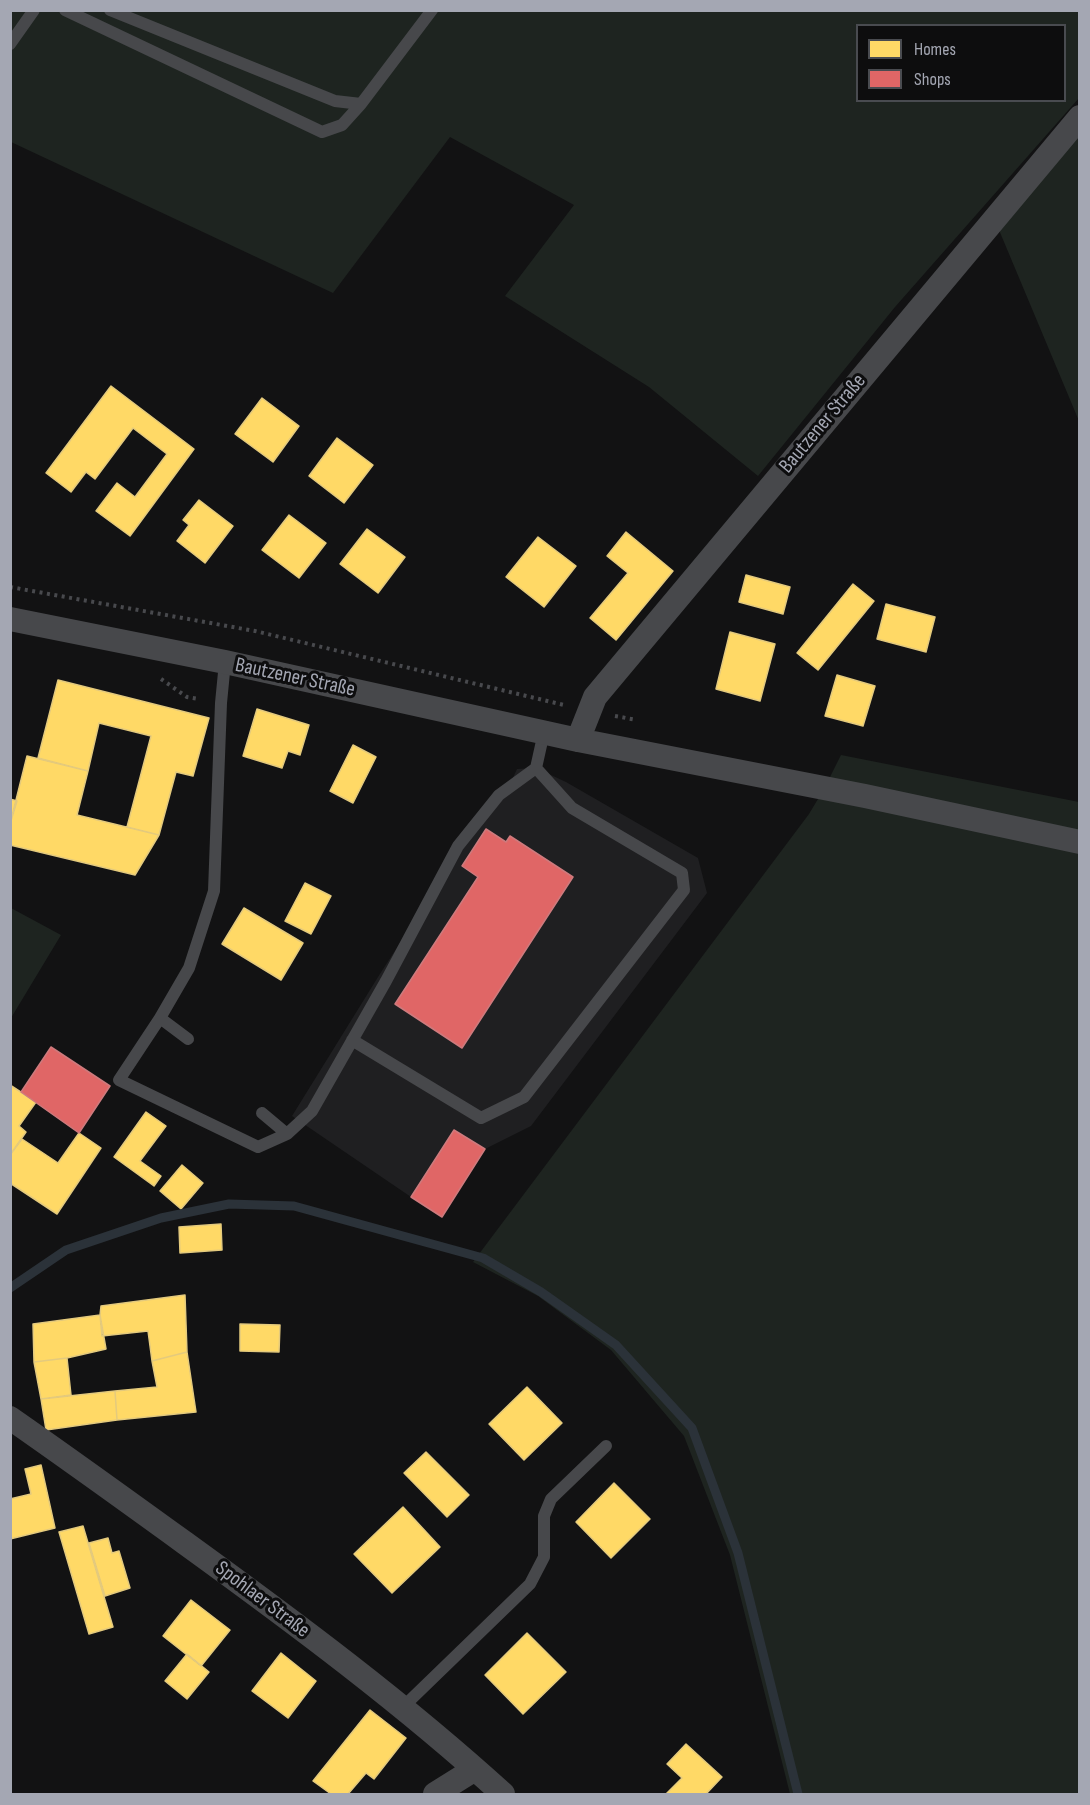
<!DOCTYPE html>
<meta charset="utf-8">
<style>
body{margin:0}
#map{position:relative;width:1090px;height:1805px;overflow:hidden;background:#121213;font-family:"Sofia Sans Condensed",sans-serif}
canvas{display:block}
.frame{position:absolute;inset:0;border:12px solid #a4a7b3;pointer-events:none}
.legend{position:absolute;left:856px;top:24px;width:210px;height:78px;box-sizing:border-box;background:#0d0d0e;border:2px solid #494b50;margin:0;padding:8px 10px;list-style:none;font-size:18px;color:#a4a7b3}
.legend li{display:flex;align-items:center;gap:12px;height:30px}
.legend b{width:30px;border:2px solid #494b50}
</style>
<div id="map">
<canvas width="1090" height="1805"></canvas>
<div class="frame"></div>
<ul class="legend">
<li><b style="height:16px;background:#ffd966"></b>Homes</li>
<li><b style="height:16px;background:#e06666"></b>Shops</li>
</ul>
</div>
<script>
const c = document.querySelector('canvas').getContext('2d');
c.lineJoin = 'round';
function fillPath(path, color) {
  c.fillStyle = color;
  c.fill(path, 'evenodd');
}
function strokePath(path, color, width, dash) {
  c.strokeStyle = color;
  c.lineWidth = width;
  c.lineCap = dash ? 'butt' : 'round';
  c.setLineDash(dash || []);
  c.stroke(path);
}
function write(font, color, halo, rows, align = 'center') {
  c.font = font + ' "Sofia Sans Condensed",sans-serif';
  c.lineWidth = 6;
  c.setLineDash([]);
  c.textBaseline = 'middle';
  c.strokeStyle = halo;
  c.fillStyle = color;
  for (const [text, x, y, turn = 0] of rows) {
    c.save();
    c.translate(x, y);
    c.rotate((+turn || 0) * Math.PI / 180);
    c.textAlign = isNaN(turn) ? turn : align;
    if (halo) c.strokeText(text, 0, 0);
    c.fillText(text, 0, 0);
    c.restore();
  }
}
fillPath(new Path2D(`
 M536 768 566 782 698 858 707 893 531 1126 485 1149 442 1217 411 1197 292 1116 378 977 461 848 503 799 517 769Z`), '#1f1f21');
fillPath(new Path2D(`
 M11 11H1079V98L895 307 758 476 649 387 505 296 574 205 450 137 333 293 11 142ZM858 26H1064V100H858Z
 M1079 131V421L999 230Z
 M841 755 1079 802V841L825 787Z
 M824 789 1079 844V1794H790L730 1555 684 1436 611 1350 538 1296 473 1262 809 814Z
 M11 908 61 935 11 1018Z`), '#1e2420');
const homes = new Path2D(`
 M111 386 194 449 130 536 96 511 117 483 135 497 167 454 133 428 95 479 86 472 71 492 46 473Z
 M262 398 299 426 273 462 235 434Z
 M337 438 373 465 344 503 309 476Z
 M199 500 233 526 205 563 177 541 189 525 183 520Z
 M289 515 326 543 299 578 262 550Z
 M367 529 405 557 378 593 340 564Z
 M626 532 673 571 616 640 590 618 628 573 607 556Z
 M538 537 576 566 544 607 506 577Z
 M746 575 790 587 783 614 739 602Z
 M853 584 874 601 818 670 797 653Z
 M886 604 935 617 926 652 877 639Z
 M730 632 775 644 760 701 716 689Z
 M837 675 875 686 863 726 825 716Z
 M58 680 209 718 193 776 176 772 159 835 127 827 151 736 99 723 88 771 38 758Z
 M257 709 309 725 300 755 288 751 282 768 243 756Z
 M353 745 376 757 353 803 330 791Z
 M27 756 88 771 77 815 159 835 135 875 10 845V824Z
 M10 799 17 801 10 824Z
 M305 883 331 896 311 934 285 921Z
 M244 908 303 943 281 980 222 944Z
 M10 1085 36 1102 19 1126 26 1132 10 1155Z
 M146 1112 166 1126 140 1161 161 1176 154 1186 114 1157Z
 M79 1133 101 1148 57 1214 10 1183V1155L22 1139 58 1163Z
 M182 1165 203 1183 181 1209 160 1191Z
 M221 1224 222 1250 180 1253 179 1227Z
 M185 1295 187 1352 152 1361 148 1331 102 1336 100 1315 101 1306Z
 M100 1315 106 1349 67 1358 34 1362 33 1324Z
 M240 1324 280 1325 279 1352 240 1351Z
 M187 1352 196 1412 117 1420 115 1391 157 1387 152 1361Z
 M67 1358 71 1395 41 1399 34 1362Z
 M527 1387 562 1423 524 1460 489 1424Z
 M115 1391 117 1420 46 1430 41 1399Z
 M426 1452 469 1495 447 1517 404 1473Z
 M41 1465 55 1528 10 1539V1499L31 1494 25 1469Z
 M614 1483 650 1519 611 1558 576 1522Z
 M403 1507 440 1547 392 1593 354 1554Z
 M83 1526 113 1627 89 1634 59 1532Z
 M108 1538 112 1553 119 1551 130 1588 105 1596 89 1543Z
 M191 1600 230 1630 201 1666 163 1636Z
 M527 1633 566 1672 523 1714 485 1675Z
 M281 1653 316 1681 288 1718 252 1691Z
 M187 1654 209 1672 187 1699 165 1681Z
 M370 1710 406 1738 374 1779 366 1773 348 1794H331L313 1781Z
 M686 1744 722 1777 706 1794H666L682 1778 667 1764Z`);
fillPath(homes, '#ffd966');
strokePath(homes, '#e4ca7d', 1.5);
const shops = new Path2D(`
 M486 829 506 842 510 836 573 877 462 1048 395 1004 478 877 462 866Z
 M51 1047 110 1086 79 1133 21 1092Z
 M454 1130 485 1149 442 1217 411 1197Z`);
fillPath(shops, '#e06666');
strokePath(shops, '#ce7a7d', 1.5);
strokePath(new Path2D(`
 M10 1288 66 1250 161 1218 229 1204 294 1206 483 1258 541 1292 616 1345 692 1428 738 1553 798 1794`), '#2b3239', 9);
strokePath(new Path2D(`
 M10 587 255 631 564 705
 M161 679 187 697 199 699
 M615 716 637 720`), '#48494d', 4, [3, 4.5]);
strokePath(new Path2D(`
 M65 10 322 132 342 125 361 104 432 10
 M110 10 335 101 361 104
 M10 44 34 10
 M160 1018 189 968 214 891 221 703 225 662
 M188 1039 160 1018 119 1080 258 1147 287 1134 312 1111 386 981 458 846 499 795 536 768 544 732
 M352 1040 481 1118 524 1097 684 890 682 873 572 808 536 768
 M262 1113 287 1134
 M402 1708 530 1584 544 1557V1516L551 1499 606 1446`), '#47484b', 12);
strokePath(new Path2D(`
 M10 619 225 662 578 740 865 796 1080 842
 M578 740 595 697 1080 117
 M10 1418C69 1459 127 1501 185 1543 294 1622 403 1703 503 1794
 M435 1794 475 1769`), '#47484b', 24);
write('21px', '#a4a7b3', '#0d0d0e', [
 ["Bautzener Straße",823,424,-50],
 ["Bautzener Straße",295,678,12],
 ["Spohlaer Straße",262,1600,37]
]);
</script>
